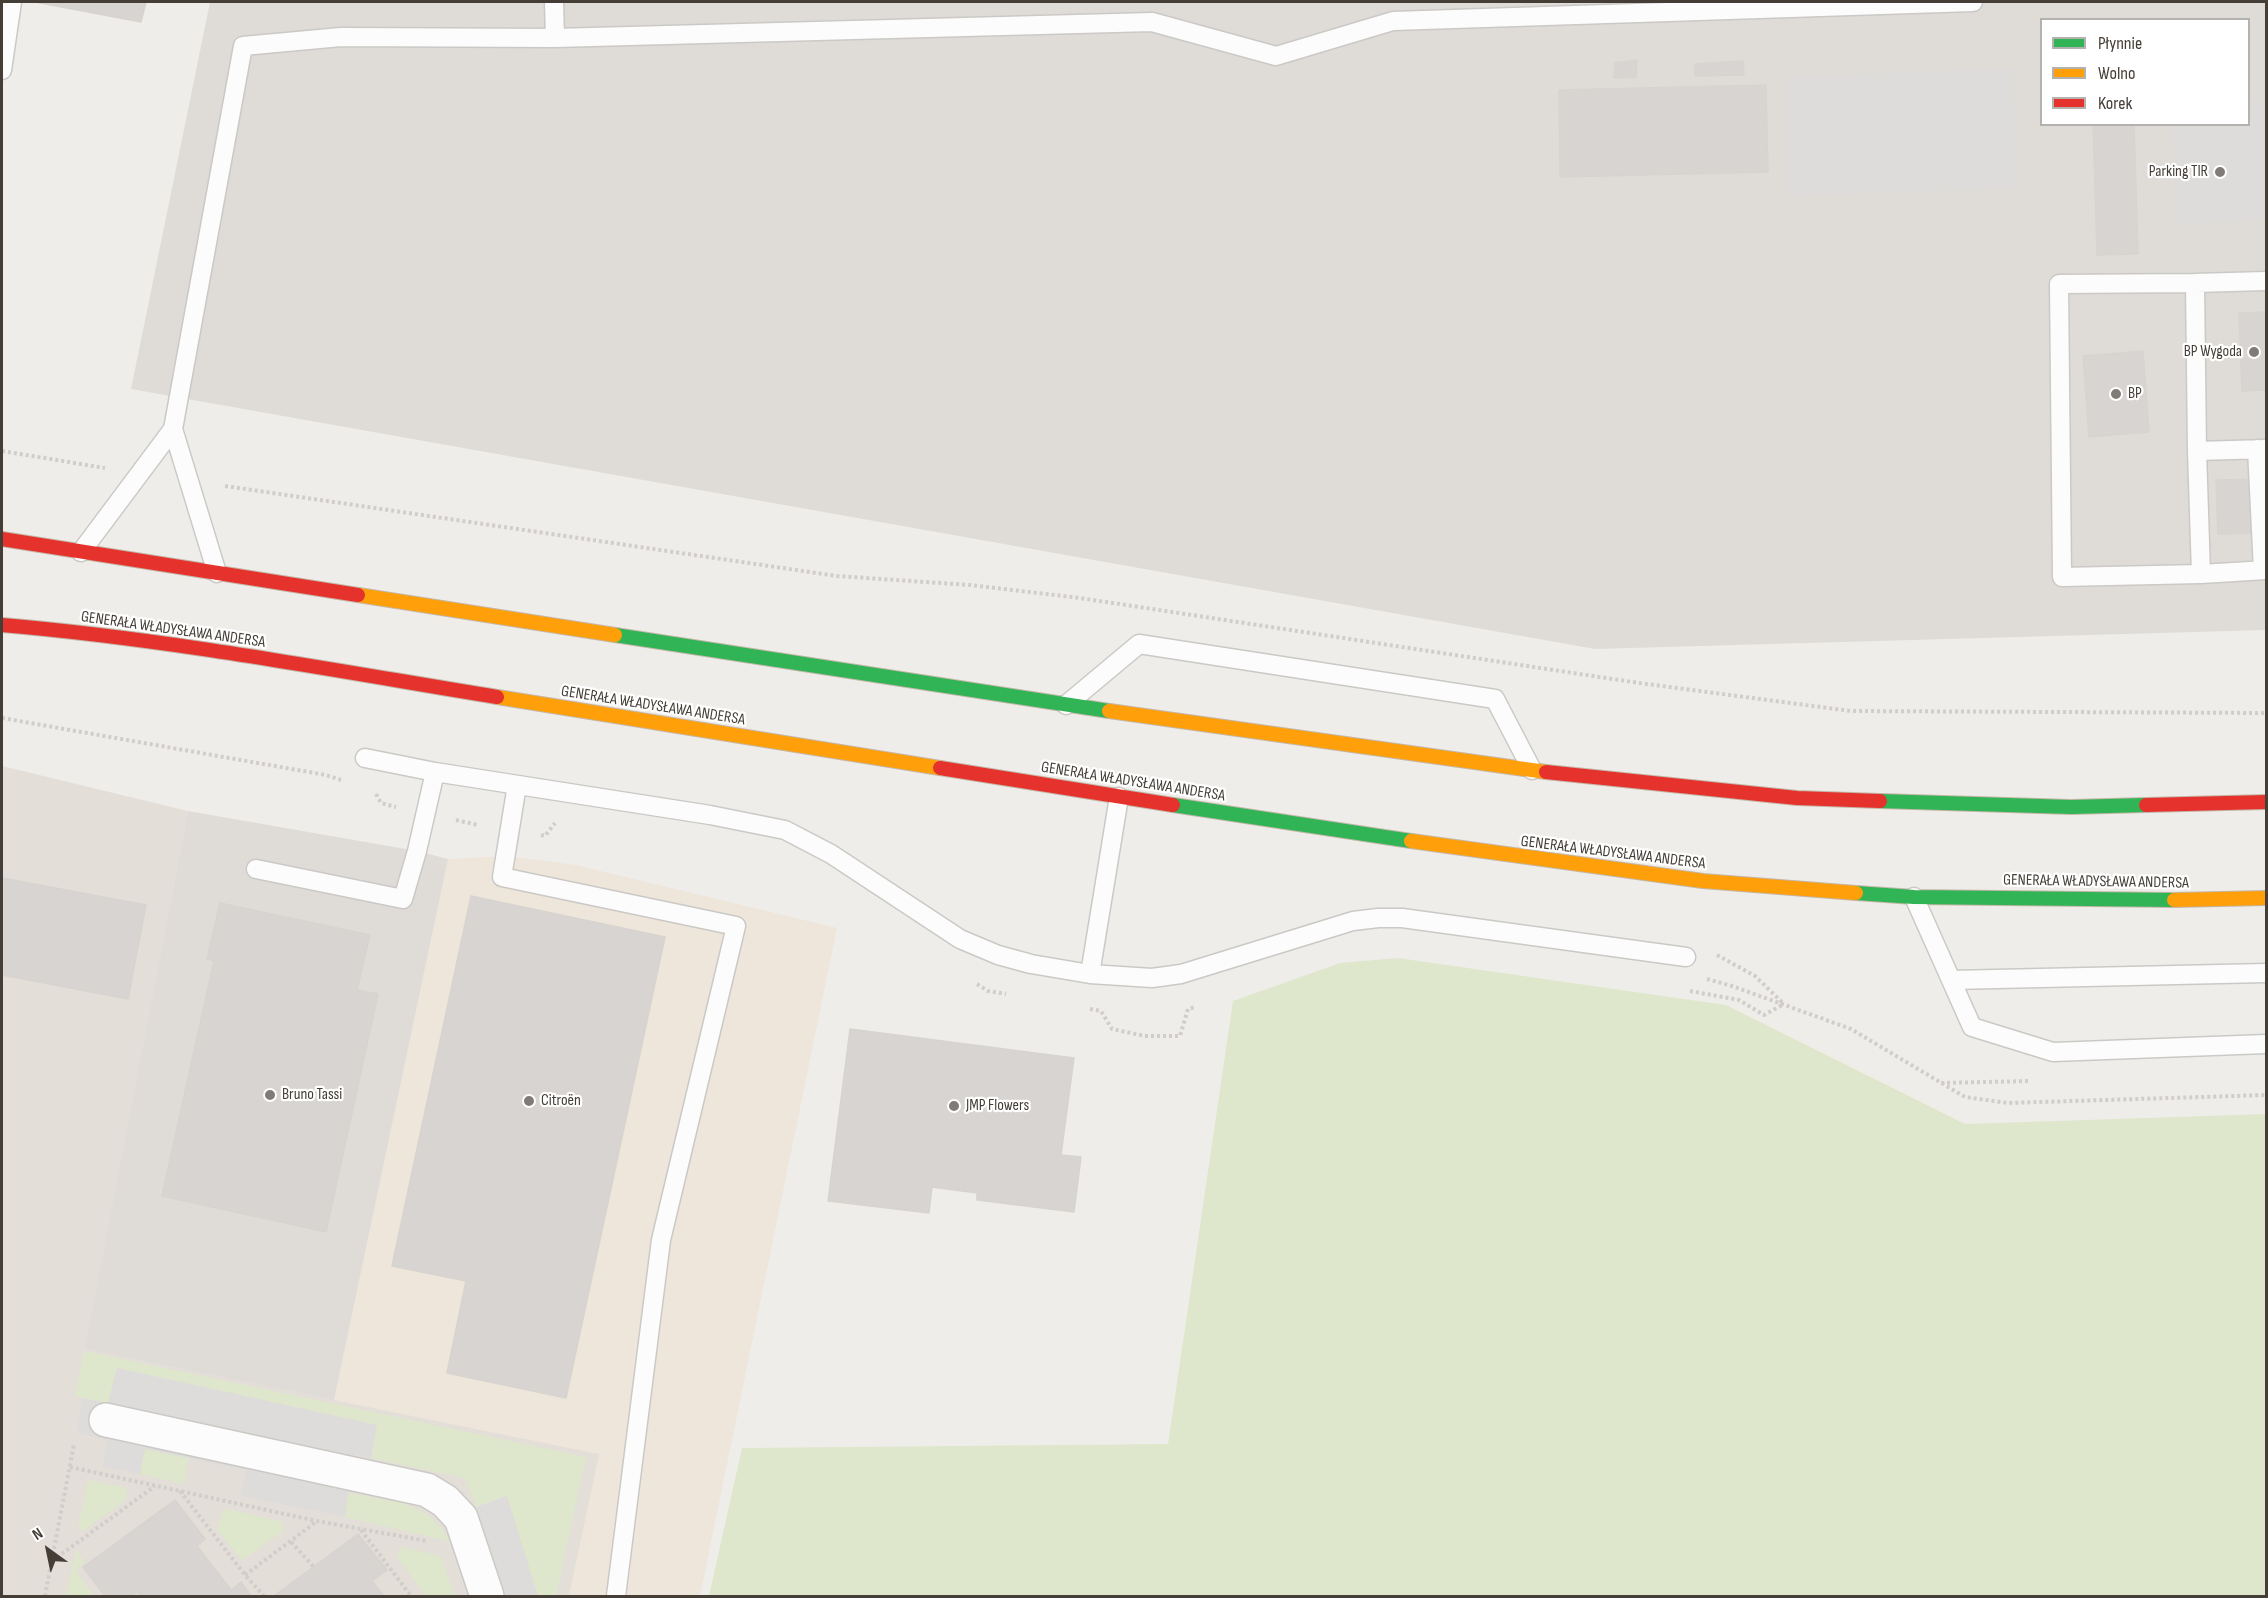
<!DOCTYPE html>
<meta charset="utf-8">
<style>
body{margin:0}
#map{position:relative;width:2268px;height:1598px;overflow:hidden;background:#efedea;font-family:"Sofia Sans Condensed",sans-serif}
canvas{display:block}
.frame{position:absolute;inset:0;border:3px solid #443e37;pointer-events:none}
.legend{position:absolute;left:2040px;top:18px;width:210px;height:108px;box-sizing:border-box;background:#fff;border:2px solid #b4b2af;margin:0;padding:8px 10px;list-style:none;font-size:18px;color:#443e37}
.legend li{display:flex;align-items:center;gap:12px;height:30px}
.legend b{width:30px;border:2px solid #b4b2af}
.north{position:absolute;left:18px;top:1520px;width:60px;height:60px;-webkit-text-stroke:4px #fff;paint-order:stroke;rotate:327deg;font-size:16px;font-weight:700;line-height:24px;text-align:center;color:#443e37}
.north::after{content:'';display:block;margin:auto;width:21px;height:27px;background:#443e37;clip-path:polygon(50% 0,100% 100%,50% 72%,0 100%)}
</style>
<div id="map">
<canvas width="2268" height="1598"></canvas>
<div class="frame"></div>
<ul class="legend">
<li><b style="height:8px;background:#30b455"></b>Płynnie</li>
<li><b style="height:8px;background:#ff9f0a"></b>Wolno</li>
<li><b style="height:8px;background:#e5322d"></b>Korek</li>
</ul>
<div class="north">N</div>
</div>
<script>
const c = document.querySelector('canvas').getContext('2d');
c.lineJoin = 'round';
function fillPath(path, color) {
  c.fillStyle = color;
  c.fill(path, 'evenodd');
}
function strokePath(path, color, width, dash) {
  c.strokeStyle = color;
  c.lineWidth = width;
  c.lineCap = dash ? 'butt' : 'round';
  c.setLineDash(dash || []);
  c.stroke(path);
}
function write(font, color, halo, rows, align = 'center') {
  c.font = font + ' "Sofia Sans Condensed",sans-serif';
  c.lineWidth = 4.5;
  c.setLineDash([]);
  c.textBaseline = 'middle';
  c.strokeStyle = halo;
  c.fillStyle = color;
  for (const [text, x, y, turn = 0] of rows) {
    c.save();
    c.translate(x, y);
    c.rotate((+turn || 0) * Math.PI / 180);
    c.textAlign = isNaN(turn) ? turn : align;
    if (halo) c.strokeText(text, 0, 0);
    c.fillText(text, 0, 0);
    c.restore();
  }
}
fillPath(new Path2D(`
 M2 766 188 811 86 1349 600 1454 569 1596H2Z`), '#e3ded8');
fillPath(new Path2D(`
 M506 856 576 865 837 928 700 1596H569L599 1454 334 1400 448 859Z`), '#eee5db');
fillPath(new Path2D(`
 M210 2H2266V630L1595 649 131 389ZM2042 20H2248V124H2042Z
 M188 811 417 851 448 859 334 1400 85 1349Z`), '#dfdcd8');
fillPath(new Path2D(`
 M1398 958 1726 1005 1965 1124 2266 1114V1596H709L742 1448 1168 1444 1233 1001 1340 963Z
 M84 1351 586 1457 556 1596H538L507 1496 476 1507 465 1478 371 1458 377 1425 117 1368 108 1404 75 1396Z
 M145 1449 189 1457 184 1484 140 1474Z
 M88 1480 127 1488 126 1499 83 1531 78 1529Z
 M349 1493C388 1501 429 1500 449 1541L345 1517Z
 M227 1509 283 1522 282 1532 242 1560 217 1530 222 1513Z
 M402 1547 441 1556 455 1596H426L397 1557Z
 M76 1549 85 1562 75 1570 94 1596H66Z`), '#dee7cc');
fillPath(new Path2D(`
 M2012 68 2018 188 1789 196 1788 77Z
 M2266 99V220L2177 224 2172 125 2248 124 2249 100Z
 M117 1368 377 1425 371 1458 352 1455 345 1517 241 1496 246 1470 236 1468 145 1449 140 1474 102 1467 108 1441 77 1432 83 1398 108 1403Z
 M507 1496 538 1596H506L476 1507Z`), '#dedcda');
const building = new Path2D(`
 M35 2H146L141 22Z
 M1637 60 1636 77 1614 78 1615 63Z
 M1743 61 1744 75 1695 76V64Z
 M1766 85 1768 172 1560 177 1559 90Z
 M2093 124H2134L2138 254 2097 255Z
 M2266 312V390L2242 391 2239 313Z
 M2143 351 2149 432 2089 437 2083 356Z
 M2266 479V533L2218 534 2216 480Z
 M2 878 146 905 128 999 2 975Z
 M471 896 665 937 566 1398 447 1373 466 1281 392 1266Z
 M220 903 370 935 357 990 378 994 326 1232 162 1196 214 961 207 959Z
 M850 1029 1074 1058 1061 1155 1081 1157 1074 1212 977 1200V1193L932 1187 929 1213 828 1201Z
 M175 1500 205 1539 197 1546 231 1590 241 1582 251 1596H140L137 1592 131 1596H105L83 1567Z
 M358 1534 387 1570 372 1581 384 1596H274Z`);
fillPath(building, '#d7d4d1');
strokePath(building, '#d7d4d0', 1.5);
const lane = new Path2D(`
 M554 2 555 38
 M2 70 12 2
 M2195 283 2266 281
 M2257 449 2263 570
 M2266 449 2197 451 2201 574 2266 570
 M2197 451 2195 283 2059 284 2062 577 2201 574
 M81 552 173 429
 M217 573 173 429 243 46 341 37 555 38 1152 22 1276 56 1393 21 1973 2
 M1066 705 1139 644 1495 699 1532 770
 M365 758 435 772
 M517 785 502 877 736 926 661 1240 616 1596
 M256 869 403 899 417 851 435 772 710 815 785 830 831 854 960 939 998 955 1031 964 1090 974 1152 978 1181 974 1353 921 1378 918H1402L1686 957
 M1914 897 1972 1027 2053 1052 2266 1044
 M1090 974 1119 797
 M1951 980 2266 973`);
const street = new Path2D(`
 M106 1420 427 1490 445 1501 461 1518 487 1596`);
const fast = new Path2D(`
 M615 635 1109 711
 M1880 801 2071 807 2146 805
 M1173 805 1411 841
 M1856 893 1914 897 2174 900`);
const slow = new Path2D(`
 M358 595 615 635
 M497 697 940 768
 M1109 711 1546 772
 M1411 841 1703 881 1856 893
 M2174 900 2266 898`);
const jam = new Path2D(`
 M2 539 358 595
 M2 625C168 639 332 670 497 697
 M940 768 1173 805
 M1546 772 1797 798 1880 801
 M2146 805 2266 802`);
strokePath(lane, '#cbc9c6', 21);
strokePath(street, '#cbc9c6', 36);
strokePath(fast, '#c4b7a8', 16);
strokePath(slow, '#c4b7a8', 16);
strokePath(jam, '#c4b7a8', 16);
strokePath(new Path2D(`
 M2 451 105 468
 M225 486 837 576 970 585 1080 598 1639 683 1851 711 2266 713
 M2 718 326 775 341 780
 M376 794 381 803 396 807
 M456 820 478 825
 M541 835 545 836 555 823
 M1717 955 1755 976 1784 1004
 M1707 979 1732 986 1851 1029 1965 1097 2008 1103 2266 1095
 M977 984 988 991 1006 994
 M1690 991 1739 1000 1764 1015 1784 1004
 M1090 1009 1101 1011 1112 1029 1145 1036H1180L1188 1009 1195 1007
 M1941 1083 2030 1081
 M70 1467 317 1521 427 1541
 M180 1491 245 1575 264 1596
 M361 1530 411 1596
 M291 1542 314 1567
 M52 1561 155 1486
 M245 1575 316 1522
 M45 1596 74 1444`), '#d0cdcb', 4, [3, 3]);
strokePath(lane, '#fdfcfc', 18);
strokePath(street, '#fdfcfc', 33);
strokePath(fast, '#30b455', 14);
strokePath(slow, '#ff9f0a', 14);
strokePath(jam, '#e5322d', 14);
for (const [x, y, r, color] of [
 [2220,172,6,"#807b76"],
 [2254,352,6,"#807b76"],
 [2116,394,6,"#807b76"],
 [270,1095,6,"#807b76"],
 [529,1101,6,"#807b76"],
 [954,1106,6,"#807b76"]
]) {
  const dot = new Path2D();
  dot.arc(x, y, r, 0, 2 * Math.PI);
  c.fillStyle = color;
  c.fill(dot);
  strokePath(dot, '#fff', 2);
}
write('16px', '#443e37', '#fff', [
 ["Parking TIR",2208,172,"right"],
 ["BP Wygoda",2242,352,"right"],
 ["BP",2128,394],
 ["Bruno Tassi",282,1095],
 ["Citroën",541,1101],
 ["JMP Flowers",966,1106]
], 'left');
write('16px', '#443e37', '#fff', [
 ["GENERAŁA WŁADYSŁAWA ANDERSA",173,630,8],
 ["GENERAŁA WŁADYSŁAWA ANDERSA",653,706,9],
 ["GENERAŁA WŁADYSŁAWA ANDERSA",1133,782,9],
 ["GENERAŁA WŁADYSŁAWA ANDERSA",1613,853,7],
 ["GENERAŁA WŁADYSŁAWA ANDERSA",2096,882,1]
]);
</script>
